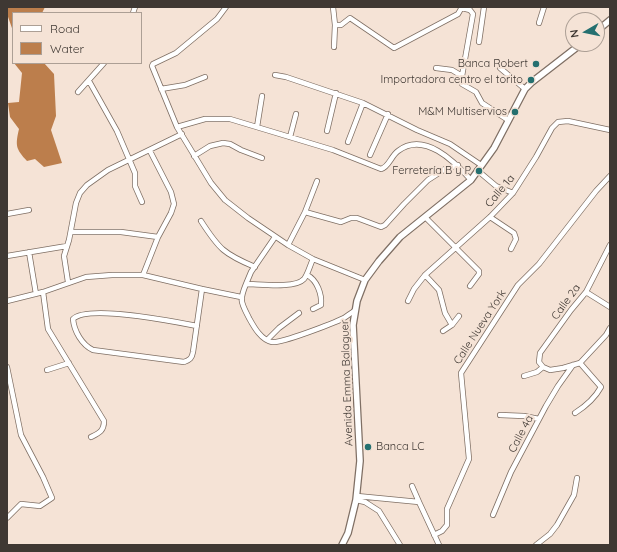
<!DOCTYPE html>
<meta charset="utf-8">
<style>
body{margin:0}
#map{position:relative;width:617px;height:552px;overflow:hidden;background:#f5e3d6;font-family:Quicksand,sans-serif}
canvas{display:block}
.frame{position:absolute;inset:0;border:8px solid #3f3833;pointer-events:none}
.legend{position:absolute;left:12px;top:12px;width:130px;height:52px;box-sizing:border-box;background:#f5e3d6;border:1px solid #ac9f95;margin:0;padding:5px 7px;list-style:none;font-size:12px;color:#3f3833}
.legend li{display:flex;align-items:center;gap:8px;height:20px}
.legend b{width:20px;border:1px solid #ac9f95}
.north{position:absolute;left:565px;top:12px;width:40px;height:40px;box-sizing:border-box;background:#f5e3d6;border:1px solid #ac9f95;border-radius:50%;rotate:261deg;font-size:11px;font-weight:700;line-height:16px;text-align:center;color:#3f3833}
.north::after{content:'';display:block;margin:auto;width:14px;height:18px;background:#257070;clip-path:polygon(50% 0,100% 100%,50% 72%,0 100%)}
</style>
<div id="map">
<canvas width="617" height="552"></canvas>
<div class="frame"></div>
<ul class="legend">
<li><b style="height:5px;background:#fff"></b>Road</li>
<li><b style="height:11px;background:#bc7e4c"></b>Water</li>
</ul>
<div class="north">N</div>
</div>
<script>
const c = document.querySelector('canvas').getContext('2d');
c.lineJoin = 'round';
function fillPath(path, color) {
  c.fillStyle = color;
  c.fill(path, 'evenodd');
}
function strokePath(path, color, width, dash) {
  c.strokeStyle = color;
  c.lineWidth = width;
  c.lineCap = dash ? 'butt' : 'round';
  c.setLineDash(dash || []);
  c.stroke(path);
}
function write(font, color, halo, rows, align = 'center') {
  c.font = font + ' Quicksand,sans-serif';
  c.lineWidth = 4;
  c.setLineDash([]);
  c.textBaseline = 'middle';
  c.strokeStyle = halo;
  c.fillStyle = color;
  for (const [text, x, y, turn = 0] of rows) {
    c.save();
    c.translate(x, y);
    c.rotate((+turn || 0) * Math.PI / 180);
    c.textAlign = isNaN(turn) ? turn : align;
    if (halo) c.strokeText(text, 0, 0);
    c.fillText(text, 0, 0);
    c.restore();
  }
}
fillPath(new Path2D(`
 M7 7H45L42 13H13V61V31L7 14Z
 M14 63H44L54 74 56 116 51 130 62 163 44 167 35 159 27 161C16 149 15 146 19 129L10 117 8 103 19 102 22 73Z`), '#bc7e4c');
const minor = new Path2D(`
 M226 7 217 19 176 53 153 64 152 66 177 127 211 183 225 200 248 218 288 245 313 259 365 280
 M333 7 335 25 334 47
 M462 8 470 10 473 14 462 76V84L476 92 482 103 508 120
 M133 13 135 7
 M539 23 544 7
 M335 25H341L350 18 394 48 458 14 462 7
 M479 42 484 7
 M436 68 452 70 462 76
 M500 68 525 89
 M275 75 286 77 363 103 417 130 450 144 481 165
 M89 81 117 131 135 173V186L142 202
 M161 89 185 85 205 77
 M78 92 104 63
 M177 127 205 119H230L333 150 381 169C389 167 391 156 398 151 424 131 454 161 471 180
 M257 127 262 96
 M327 131 336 93
 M290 137 296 114
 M348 142 363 103
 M370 155 388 114
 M194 156 210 146 223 143 230 144 241 150 262 158
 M477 170 496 186 513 193
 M305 212 341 222 351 218H357L381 227 385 225 404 204 428 180 445 169 458 165
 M7 214 29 210
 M425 217 479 271V274L470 286
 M490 217 514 233 516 239 511 249
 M201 221C219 249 224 254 255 267
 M71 232H121L158 237
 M275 237 251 272 246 284C259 284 295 289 304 279 308 274 310 265 313 259
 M288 245 305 212 317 181
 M29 252 36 294
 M7 256 67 246
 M143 275 158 237 171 213 174 204 171 192 150 151
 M307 275C317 280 322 294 321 305L313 309
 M425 275 439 290 445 313 452 325
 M68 282 64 256 69 240 76 203 80 193 87 185 108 170 182 134
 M246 284C239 301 241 302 249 318 254 327 261 340 272 342 280 344 334 323 344 318 347 316 351 313 354 311
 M43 292 48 329 104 421C104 431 99 433 91 437
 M586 292 610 307
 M7 301 43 292 86 277 112 275H143L202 289 241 297
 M408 301 414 289 425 275 490 217 513 193 536 157 552 128 558 122 568 121 610 130
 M197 326C176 322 88 304 73 319 74 331 82 345 93 350L184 362C190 360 192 358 193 352L202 289
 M443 331 452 325 459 316
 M267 340 279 328 299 313
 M7 367 21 435 43 477 52 498 40 506 21 504 7 518
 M543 367 539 362 540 353 571 310 586 292 610 245
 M543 367 550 370 563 368 580 363 606 335 610 328
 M47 370 69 363
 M524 376 537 372 543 367
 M575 413C586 406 595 398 601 387L580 363
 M500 415 524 416 539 419
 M412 486 419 502
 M357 496 419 502 439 545
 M356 500 365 502 379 511 400 545
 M493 515 511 472 546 406 558 386 573 365
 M434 535 442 531 447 525V509L469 459 461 373 518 285 539 264 596 191 610 176
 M536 545 550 534 557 525 574 495 577 478`);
const tertiary = new Path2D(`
 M597 31 610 20
 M342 545 348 533 356 500 360 461 353 325 357 301 365 280 379 261 400 237 471 180 494 148 525 89 532 82 581 44`);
strokePath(minor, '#7f6f64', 6);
strokePath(tertiary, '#7f6f64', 8);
strokePath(minor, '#fff', 4.5);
strokePath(tertiary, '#fff', 5.5);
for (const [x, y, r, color] of [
 [536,64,4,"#257070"],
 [531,80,4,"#257070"],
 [515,112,4,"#257070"],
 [479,171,4,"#257070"],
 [368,447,4,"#257070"]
]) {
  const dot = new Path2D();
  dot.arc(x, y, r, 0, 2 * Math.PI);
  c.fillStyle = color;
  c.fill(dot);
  strokePath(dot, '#f5e3d6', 1.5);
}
write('11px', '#3f3833', '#f5e3d6', [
 ["Banca Robert",528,64],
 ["Importadora centro el torito",523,80],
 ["M&M Multiservios",507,112],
 ["Ferretería B y P",471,171],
 ["Banca LC",376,447,"left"]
], 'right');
write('11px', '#3f3833', '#f5e3d6', [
 ["Calle 1a",500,191,-50],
 ["Calle 2a",566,302,-54],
 ["Calle Nueva York",480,327,-57],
 ["Avenida Emma Balaguer",347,383,-92],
 ["Calle 4a",521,434,-62]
]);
</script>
